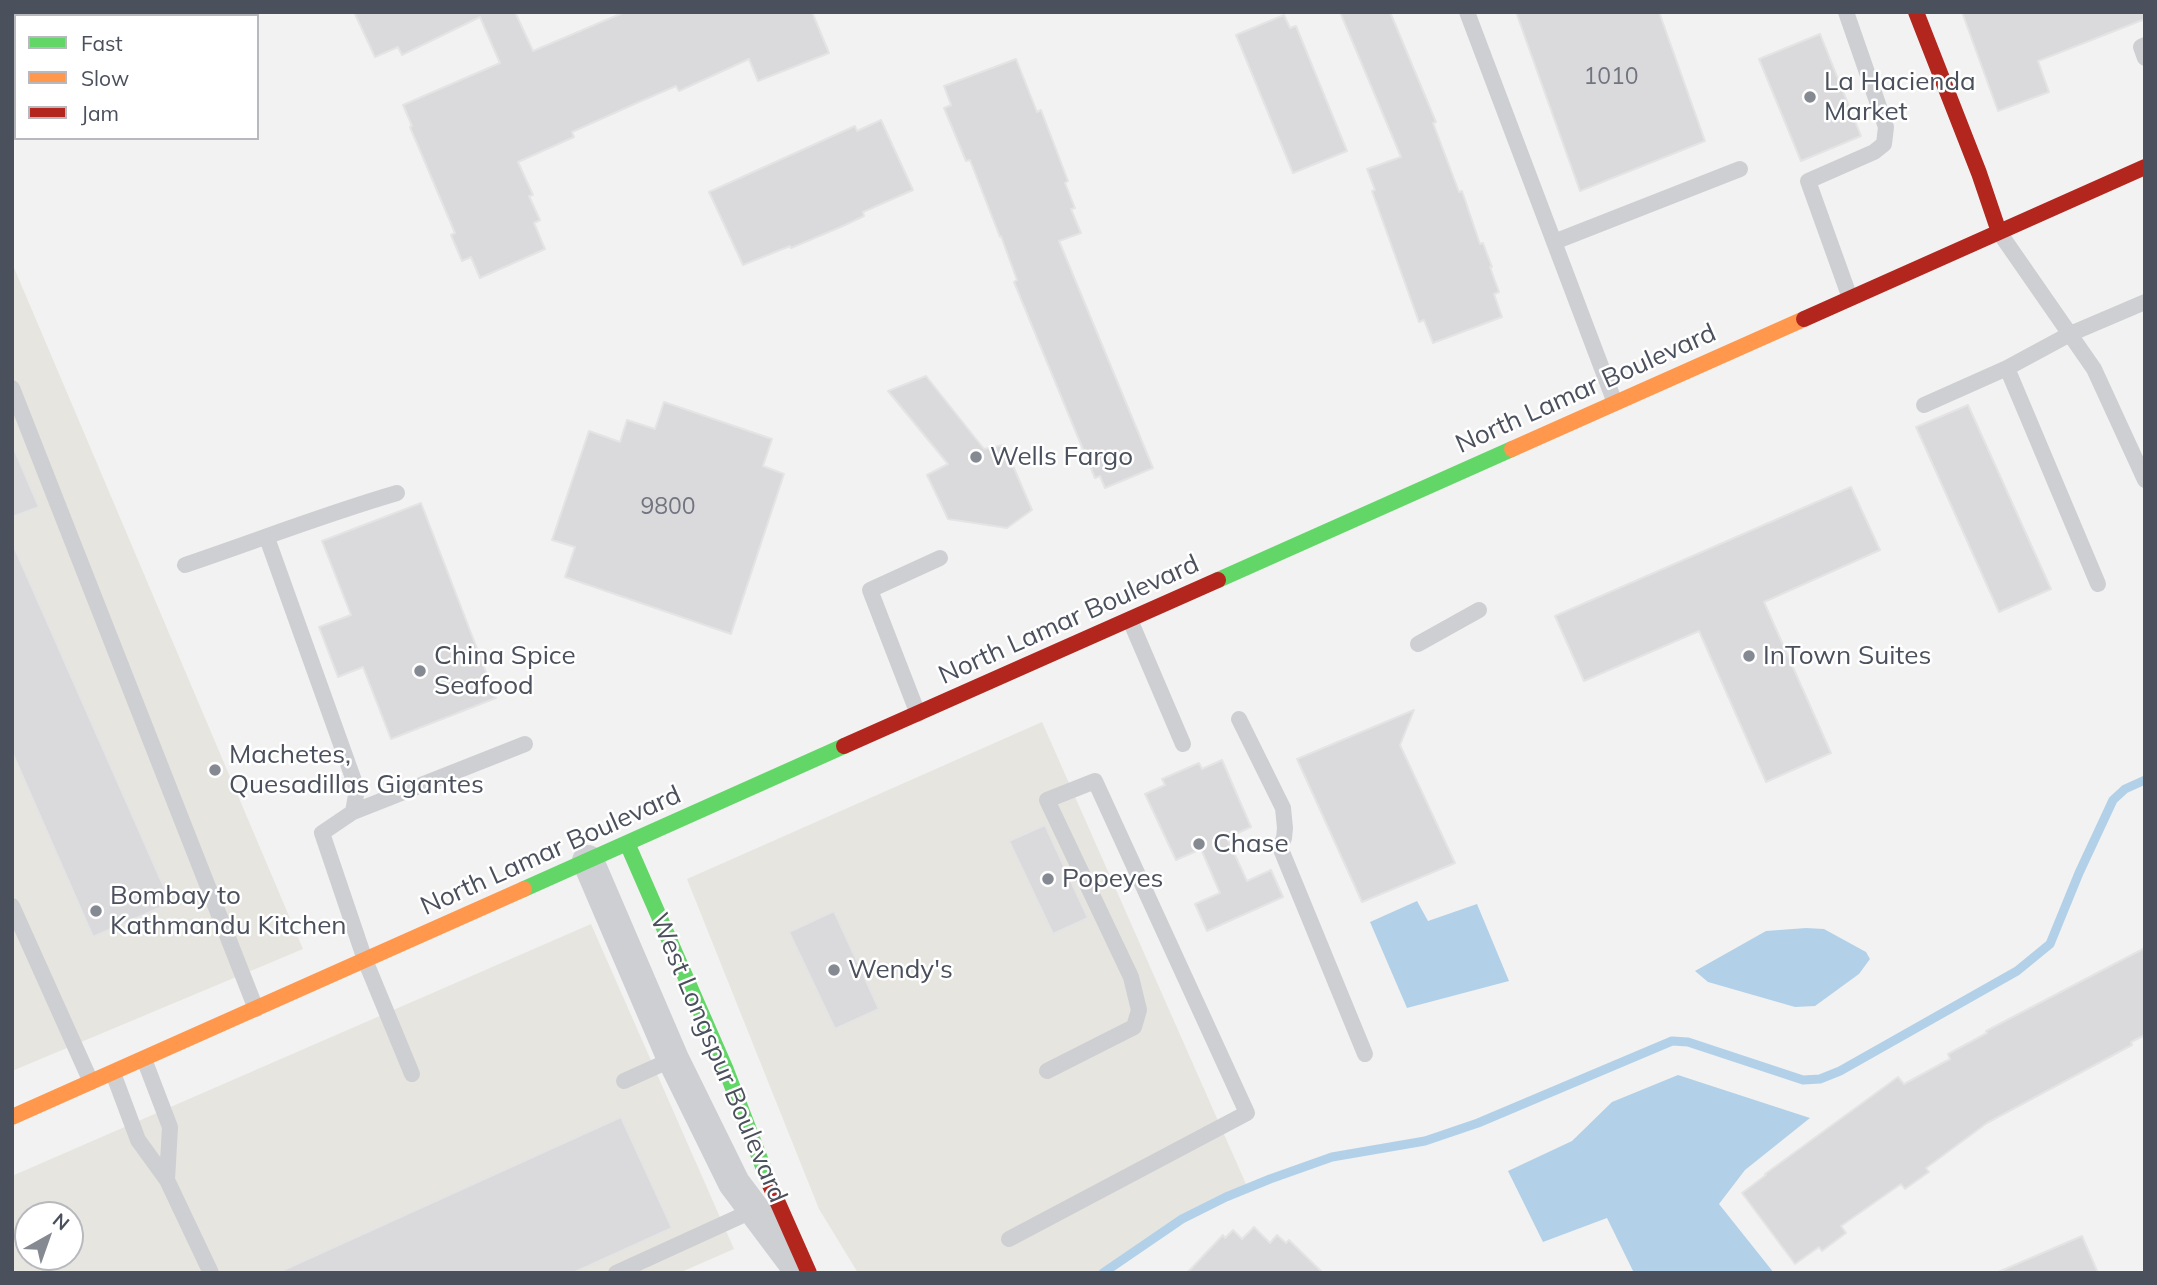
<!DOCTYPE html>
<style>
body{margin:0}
#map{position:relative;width:2157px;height:1285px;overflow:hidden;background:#f2f2f2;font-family:Mulish,sans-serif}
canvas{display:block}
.frame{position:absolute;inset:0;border:14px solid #4b505d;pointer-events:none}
.legend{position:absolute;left:14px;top:14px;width:245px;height:126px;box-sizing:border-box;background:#fff;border:2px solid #b7b9be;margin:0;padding:9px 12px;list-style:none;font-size:21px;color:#4b505d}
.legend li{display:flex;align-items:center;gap:14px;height:35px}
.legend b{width:35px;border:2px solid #b7b9be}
.north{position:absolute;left:14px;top:1201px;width:70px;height:70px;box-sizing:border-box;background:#fff;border:2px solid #b7b9be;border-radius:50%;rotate:40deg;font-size:19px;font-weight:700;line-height:28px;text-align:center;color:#4b505d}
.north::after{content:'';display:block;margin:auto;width:24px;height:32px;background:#858991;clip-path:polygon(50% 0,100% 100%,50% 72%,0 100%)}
</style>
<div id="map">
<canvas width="2157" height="1285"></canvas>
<div class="frame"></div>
<ul class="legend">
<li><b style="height:9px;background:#63d668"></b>Fast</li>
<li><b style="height:9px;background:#ff974d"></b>Slow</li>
<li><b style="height:9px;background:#b3261e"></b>Jam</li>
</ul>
<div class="north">N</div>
</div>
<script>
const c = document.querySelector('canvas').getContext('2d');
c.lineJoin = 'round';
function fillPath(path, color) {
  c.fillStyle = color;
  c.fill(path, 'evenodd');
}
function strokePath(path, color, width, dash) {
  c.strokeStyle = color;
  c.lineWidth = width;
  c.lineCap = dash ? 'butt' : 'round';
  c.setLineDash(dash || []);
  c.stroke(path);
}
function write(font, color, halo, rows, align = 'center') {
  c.font = font + ' Mulish,sans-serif';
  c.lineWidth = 5;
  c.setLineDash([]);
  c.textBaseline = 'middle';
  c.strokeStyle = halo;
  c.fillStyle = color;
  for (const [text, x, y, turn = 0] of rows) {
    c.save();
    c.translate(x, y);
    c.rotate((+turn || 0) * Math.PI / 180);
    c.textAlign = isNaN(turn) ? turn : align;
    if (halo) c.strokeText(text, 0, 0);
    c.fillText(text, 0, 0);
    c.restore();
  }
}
fillPath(new Path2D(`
 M12 263 303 949 12 1071Z
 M1042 722 1246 1184 1101 1273H858L819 1209 687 879Z
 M591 924 734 1249 679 1273H12V1176ZM28 1215H70V1257H28Z`), '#e6e5e0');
fillPath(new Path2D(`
 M1417 901 1428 921 1477 904 1509 981 1407 1008 1370 922Z
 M1806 928 1824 929 1866 952 1870 959 1859 974 1815 1006 1795 1007 1708 982 1695 971 1766 931Z
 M1678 1075 1810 1118 1745 1170 1719 1204 1774 1273H1634L1607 1218 1543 1242 1508 1171 1572 1141 1612 1102Z`), '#b2d1e8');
strokePath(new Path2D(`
 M1103 1273 1182 1219 1226 1197 1270 1179 1332 1157 1425 1141 1478 1123 1672 1041 1688 1042 1803 1080 1820 1079 1840 1071 2017 971 2050 944 2079 873 2113 800 2125 789 2145 780`), '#b2d1e8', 9);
const building = new Path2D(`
 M354 12H515L533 51 625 12H812L829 53 758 81 749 59 679 91 676 86 639 102 572 132 574 137 518 162 533 195 529 196 540 220 534 223 545 249 480 278 471 257 462 261 451 235 455 233 410 127 412 126 403 105 500 63 480 17 402 55 398 47 375 57Z
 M1340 12H1390L1436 122 1433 123 1459 192 1462 191 1480 244 1483 243 1492 267H1490L1499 292 1494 294 1502 317 1433 343 1424 320 1419 322 1372 191 1375 190 1367 169 1401 157Z
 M1516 12H1659L1705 141 1580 191Z
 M1962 12H2145V19L2038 61 2049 92 1998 111Z
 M1284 15 1290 28 1296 26 1347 151 1293 173 1236 35Z
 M1820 34 1861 136 1801 161 1759 59Z
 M1016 59 1037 112 1041 110 1068 181 1065 183 1075 208 1071 209 1081 233 1059 241 1153 468 1105 488 1100 476 1095 478 1075 430 1014 282 1017 280 1001 236 1000 237 970 160 966 161 944 108 951 105 944 86Z
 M881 120 913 190 863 212 864 216 843 226 791 248 790 246 743 265 709 192 855 126 857 131Z
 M926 376 984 449 1004 445 1032 510 1007 528 948 519 927 475 948 464 888 391Z
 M664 402 772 439 763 466 784 474 731 634 565 577 575 547 552 540 589 431 620 442 627 420 655 429Z
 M1968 405 2051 589 1999 612 1916 427Z
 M12 444 39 507 12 517Z
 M1851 487 1880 550 1764 602 1831 753 1766 782 1699 631 1584 681 1555 616Z
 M421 503 496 698 391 739 363 667 338 677 319 627 351 615 322 541Z
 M12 542 171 903 93 937 12 752Z
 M1414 710 1400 745 1455 863 1362 902 1297 759Z
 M1222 760 1251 827 1227 838 1247 881 1271 870 1283 897 1207 931 1195 904 1220 893 1201 849 1176 860 1145 794 1165 785 1162 779 1199 763 1202 769Z
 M1045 825 1088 918 1053 934 1009 841Z
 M834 911 879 1009 835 1029 789 932Z
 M2145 948V1035L2131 1042 2132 1045 1987 1123 1926 1168 1929 1172 1905 1189 1901 1184 1841 1226 1846 1233 1822 1251 1819 1247 1795 1264 1742 1193 1766 1175 1765 1174 1898 1077 1904 1084 1950 1059 1948 1054 1987 1033 1986 1031Z
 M621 1117 672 1228 573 1273H277Z
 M1254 1227 1270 1243 1277 1235 1286 1243 1289 1240 1323 1273H1187L1223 1235 1225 1238 1233 1230 1242 1239Z
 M2082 1236 2098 1273H1996Z`);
fillPath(building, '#dadadd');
strokePath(building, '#e4e4e5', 2);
strokePath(new Path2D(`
 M1467 12 1615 403
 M1846 12 1886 127 1884 144 1874 152 1808 181 1850 298
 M2145 45 2141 47 2145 58
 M1999 232 2094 369 2145 480
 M1554 242 1740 169
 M12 388 256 1009
 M1924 405 2007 368
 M267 538 357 789 353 812 322 833 365 960 412 1074
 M185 565C256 541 325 514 397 493
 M2098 584 2007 368 2070 334 2145 302
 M1130 620 1183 744
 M1418 644 1479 610
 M918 714 870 590 940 558
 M1239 719 1283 808 1285 828 1284 838 1280 847 1365 1054
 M353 812 525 744
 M12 906 91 1082
 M144 1059 170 1127 167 1180
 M113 1073 138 1140 167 1180 211 1273
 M624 1081 673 1059
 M1009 1239 1247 1113 1095 781 1047 800 1131 977 1139 1010 1134 1027 1047 1071
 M616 1273 754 1210`), '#cecfd2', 16);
strokePath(new Path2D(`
 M588 861 673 1059 734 1183 794 1263`), '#cecfd2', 32);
strokePath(new Path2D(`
 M1218 580 1512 449
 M627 843 726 1070 770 1185
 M524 889 844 746`), '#63d668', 16);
strokePath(new Path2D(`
 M1512 449 1804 319
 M12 1117 524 889`), '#ff974d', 16);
strokePath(new Path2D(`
 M1916 12 1979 173 1999 232
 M1804 319 2145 167
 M844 746 1218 580
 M770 1185 809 1273`), '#b3261e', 16);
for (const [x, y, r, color] of [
 [1810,97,7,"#858991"],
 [976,457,7,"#858991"],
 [1749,656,7,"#858991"],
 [420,671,7,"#858991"],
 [215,770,7,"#858991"],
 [1199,844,7,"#858991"],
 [1048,879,7,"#858991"],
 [96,911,7,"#858991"],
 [834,970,7,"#858991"]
]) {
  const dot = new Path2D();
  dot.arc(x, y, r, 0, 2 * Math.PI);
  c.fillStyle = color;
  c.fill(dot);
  strokePath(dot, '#fff', 2.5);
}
write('23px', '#70747e', null, [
 ["1010",1611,77],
 ["9800",668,507]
]);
write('26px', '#4b505d', '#fff', [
 ["La Hacienda",1824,82],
 ["Market",1824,112],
 ["Wells Fargo",990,457],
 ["China Spice",434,656],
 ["Seafood",434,686],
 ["InTown Suites",1763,656],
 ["Machetes,",229,755],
 ["Quesadillas Gigantes",229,785],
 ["Chase",1213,844],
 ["Popeyes",1062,879],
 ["Bombay to",110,896],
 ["Kathmandu Kitchen",110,926],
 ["Wendy's",848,970]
], 'left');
write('26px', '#4b505d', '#fff', [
 ["North Lamar Boulevard",1586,389,-24],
 ["North Lamar Boulevard",1069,620,-24],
 ["North Lamar Boulevard",551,851,-24],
 ["West Longspur Boulevard",718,1058,67]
]);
</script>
